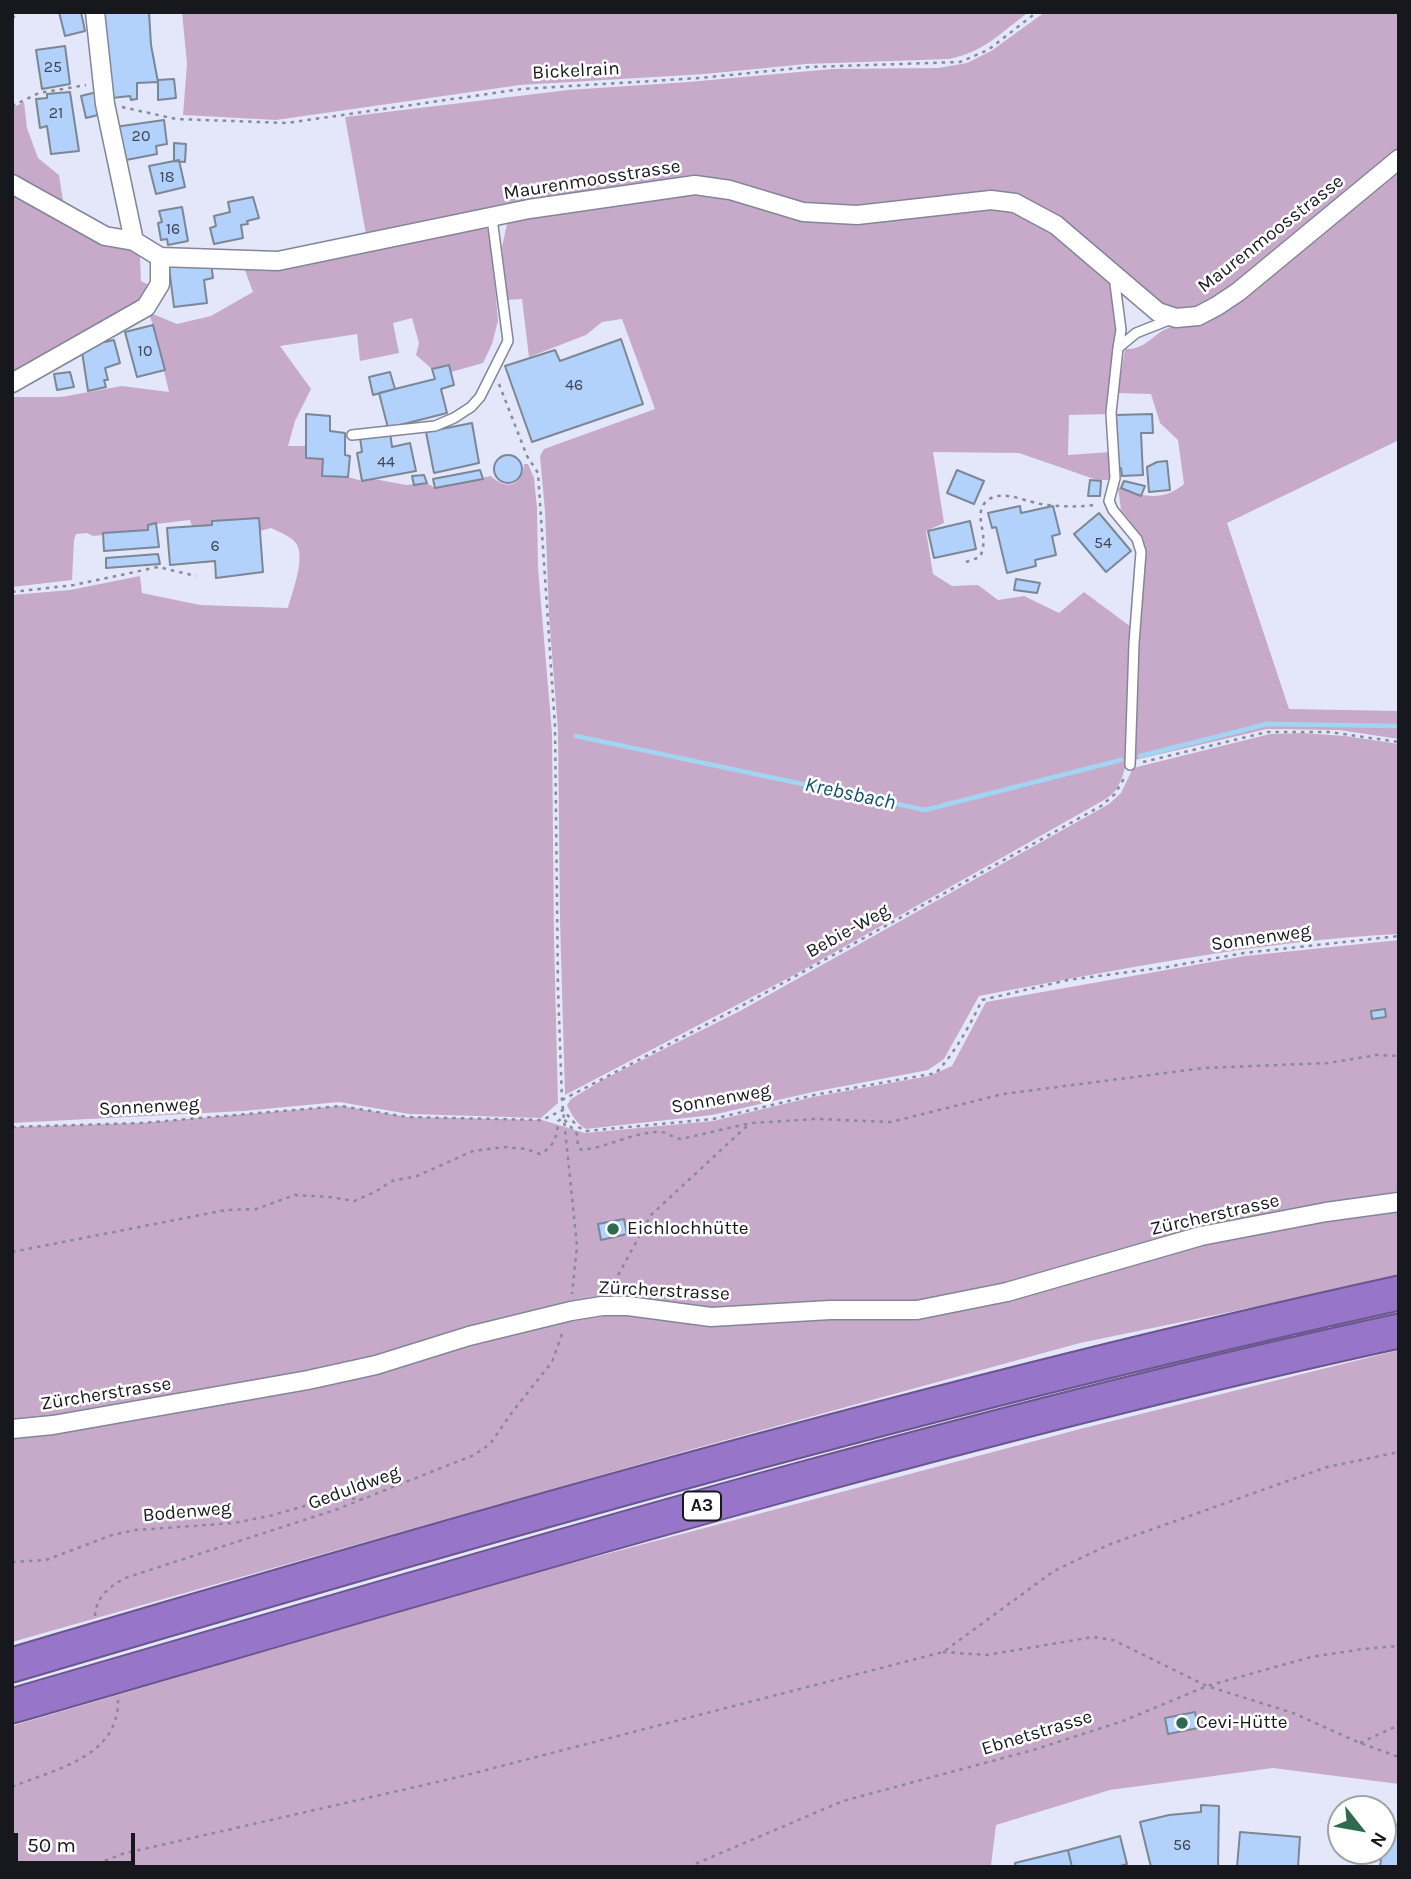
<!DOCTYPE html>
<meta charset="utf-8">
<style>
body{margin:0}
#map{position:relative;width:1411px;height:1879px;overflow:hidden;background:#e3e7f9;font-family:Karla,sans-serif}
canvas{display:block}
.frame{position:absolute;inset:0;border:14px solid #17181e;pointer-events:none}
.north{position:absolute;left:1327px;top:1795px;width:70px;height:70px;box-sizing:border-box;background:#fff;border:2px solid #a2a3a5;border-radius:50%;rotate:121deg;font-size:19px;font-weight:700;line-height:28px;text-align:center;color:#17181e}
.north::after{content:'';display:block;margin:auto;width:24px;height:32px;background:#306a52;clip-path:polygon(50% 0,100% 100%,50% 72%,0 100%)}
.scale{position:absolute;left:14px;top:1833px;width:121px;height:32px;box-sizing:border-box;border:4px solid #17181e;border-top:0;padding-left:9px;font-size:21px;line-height:24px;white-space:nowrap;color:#17181e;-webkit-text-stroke:5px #fff;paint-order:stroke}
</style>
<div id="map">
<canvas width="1411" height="1879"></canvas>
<div class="frame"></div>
<div class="north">N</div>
<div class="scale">50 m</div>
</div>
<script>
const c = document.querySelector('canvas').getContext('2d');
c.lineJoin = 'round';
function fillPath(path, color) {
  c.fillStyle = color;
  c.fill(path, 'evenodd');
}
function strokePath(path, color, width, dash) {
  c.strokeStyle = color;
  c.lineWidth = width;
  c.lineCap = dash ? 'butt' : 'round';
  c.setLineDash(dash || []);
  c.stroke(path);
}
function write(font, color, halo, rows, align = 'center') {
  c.font = font + ' Karla,sans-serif';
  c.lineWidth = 5;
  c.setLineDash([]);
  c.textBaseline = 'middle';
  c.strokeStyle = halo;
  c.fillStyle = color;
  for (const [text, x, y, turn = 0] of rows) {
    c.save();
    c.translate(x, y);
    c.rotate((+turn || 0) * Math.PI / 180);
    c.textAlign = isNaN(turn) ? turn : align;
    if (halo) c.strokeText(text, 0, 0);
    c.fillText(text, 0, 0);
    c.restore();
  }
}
fillPath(new Path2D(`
 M182 12H1029C1001 32 985 52 949 59L806 64 705 74 520 85 276 120 183 115 187 64Z
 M1045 12H1399V154L1217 304 1184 312 1164 308 1029 203 884 209 803 208 729 186 367 240 345 117 568 90 688 82 832 69 938 68 967 63 991 51Z
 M24 102 27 128 38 158 59 175 64 207 12 179V108Z
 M1399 165V440L1227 523 1289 709 1399 711V739L1339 730 1267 729 1135 760 1132 755 1137 651 1145 550 1143 538 1121 510 1118 487C1142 497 1163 502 1184 484L1178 440 1160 423 1151 394 1118 393 1125 349C1145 350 1151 336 1166 329 1177 324 1189 322 1201 320Z
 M12 187 132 248 140 257 141 281 153 287 145 299 12 376Z
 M705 190 781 211 981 204 1027 212 1110 279 1117 325 1109 414 1069 415 1068 455 1110 452V480H1097L1019 453 933 452 944 523 926 531 933 574 952 586 978 585 998 600 1024 596 1059 613 1084 592 1131 627C1131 666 1138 758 1116 790 1113 794 1108 797 1104 800L796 974 565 1095 560 920 558 731 549 615 545 511 540 456 544 449 655 409 622 319 602 322 586 335 529 357 522 299 507 300 502 247 507 224 517 216Z
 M477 226 486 227 491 237 498 321 492 344 483 363 451 372 449 365 432 369 416 355 419 343 412 318 393 323 399 353 360 361 357 334 280 346 311 389 295 421 288 446H306V458L323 459 322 476 348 477 362 481 374 479 406 485 427 483 435 488 491 476C506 491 523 486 524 464H528L534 478 537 508 538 568 552 733 554 938 558 1103 541 1118 409 1114 339 1102 243 1111 12 1123V595L70 590 140 576 142 593 200 605 288 608C292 592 307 555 295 542 290 536 279 532 271 528L260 531 259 518 212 521V525L192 526 190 520 148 525V530L93 536 87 533 76 534 74 540 72 580 12 587V397H61L122 386 169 392 153 325 148 312 177 324 211 316 253 292 243 265Z
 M1303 733 1345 736 1399 744V934C1258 941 1117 970 979 996L944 1059 928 1070 813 1092 712 1115 586 1129C576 1123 572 1115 567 1105L571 1099 604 1079 740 1011 1109 804 1121 793 1132 770 1137 767 1270 734Z
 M1399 940V1277L1080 1343 693 1449 12 1642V1127L141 1123 341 1106 407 1117 542 1120 585 1133 713 1121 813 1097 929 1076 952 1066 986 1002 1245 956Z
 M1399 1350V1784L1273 1768 1110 1790 996 1825 991 1865 985 1867H106L99 1861 83 1867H12V1726L515 1578 1084 1428Z`), '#c7aaca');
strokePath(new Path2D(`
 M576 736 925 810 1121 760
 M1140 756 1267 724 1399 726`), '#a2d5f2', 4.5);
const building = new Path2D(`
 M59 12H81L85 31 65 36Z
 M103 12H149L151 45 158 82 137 83V99L131 100 130 96 112 98Z
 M65 46 70 84 42 89 36 50Z
 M174 79 176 98 158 100V80Z
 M70 92 79 151 51 154 47 126 40 128 36 99 47 98V94Z
 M97 92 102 114 86 118 81 96Z
 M164 120 167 144 156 146 157 154 121 161 115 127Z
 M174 143 186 144 185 162 174 161Z
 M179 160 185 187 156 194 149 166Z
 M253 197 259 218 247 221 248 224 241 225 243 238 214 244 210 228 216 226 214 216 230 212 228 202Z
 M182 207 188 241 168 245 167 239 161 240 158 223 162 222 159 211Z
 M211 263 213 278 204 280 207 303 174 307 169 267Z
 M153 325 165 370 137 377 125 332Z
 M621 339 643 404 532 442 505 366 555 350 560 361Z
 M105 340V342L114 340 120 363 105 368 108 380H104L106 387 88 391 81 345Z
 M449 365 454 385 441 389 447 413 388 428 379 393 435 379 432 369Z
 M70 372 74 387 57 390 54 374Z
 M390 372 395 389 373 395 369 377Z
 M306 414 330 416V431L345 433V455L350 456 348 477 322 476 323 459 306 458Z
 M1152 414 1153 433H1141L1143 475 1122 476 1121 468H1118L1116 415Z
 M472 423 479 463 434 473 426 432Z
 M390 432 392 447 410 443 416 471 362 481 357 453 362 452 360 437Z
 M494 469a14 14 0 1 1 28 0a14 14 0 1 1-28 0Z
 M1167 461 1170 490 1149 492 1147 467 1157 462Z
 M480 470 483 479 435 488 433 479Z
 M957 470 984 481 974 504 947 493Z
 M424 475 427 483 414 485 412 476Z
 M1090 480 1101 481 1100 496H1088Z
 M1124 481 1145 486 1141 496 1121 488Z
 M1020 506 1021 513 1053 506 1060 534 1052 536 1056 555 1035 560 1036 566 1007 573 996 527 992 528 988 513Z
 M1099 513 1131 551 1106 572 1074 534Z
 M259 518 263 572 216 578 215 561 170 565 167 528 212 525V521Z
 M970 521 976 549 934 558 928 531Z
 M156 523 159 547 104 551 103 533 148 530V525Z
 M158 554 160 564 106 568V558Z
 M1016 579 1040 583 1037 593 1014 590Z
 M1385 1009 1386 1017 1372 1019 1371 1011Z
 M624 1219 627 1234 601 1240 598 1224Z
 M1195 1712 1198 1728 1168 1734 1165 1718Z
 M1201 1805 1219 1806 1218 1867H1151L1140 1822 1169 1815 1201 1812Z
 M1385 1823 1399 1825V1867H1380Z
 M1240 1832 1300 1837 1298 1867H1237Z
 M1120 1836 1127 1864 1117 1867H1072L1068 1850Z
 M1068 1850 1072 1867H1016L1015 1863Z`);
fillPath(building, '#b2d1fb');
strokePath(building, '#7c8795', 2);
const lane = new Path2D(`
 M1114 276 1121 330 1118 348 1136 333 1174 318
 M1118 348 1111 413 1115 478 1109 501 1113 510 1137 539 1141 552 1134 643 1130 765
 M352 435 435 426 454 418 471 407 480 397 508 341 492 218`);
const street = new Path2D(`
 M95 12 105 104 134 241 160 257
 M12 184 105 236 134 241
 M160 257 278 261 529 209 695 185 730 190 803 212 857 215 991 200 1015 203 1056 225 1158 312 1176 318 1198 316 1217 306 1238 292 1399 159
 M12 383 146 307 160 284V257
 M12 1429 53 1425 308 1380 376 1365 469 1336 571 1311 602 1306H628L711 1317 830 1310H917L1007 1292 1201 1236 1326 1212 1399 1202`);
const highway = new Path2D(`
 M12 1665C471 1529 931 1396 1399 1293
 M12 1706C472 1573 931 1433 1399 1331`);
strokePath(lane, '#838697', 12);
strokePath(street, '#838697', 21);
strokePath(highway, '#6a558d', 37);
strokePath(new Path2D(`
 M12 18 20 12
 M12 106 39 93 86 85
 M122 107 176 119 287 123 522 89 700 78 809 67 960 62 988 50 1037 12
 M499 384 527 456 538 473 555 727 558 989 562 1100 577 1246 572 1294
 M966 562 980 557C990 536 974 518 984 504 987 499 993 497 998 496 1012 494 1028 502 1041 504 1060 507 1077 507 1096 505
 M12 592 74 585 158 567 196 576
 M1143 762 1267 732H1329L1399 742
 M562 1100 738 1008 1101 806 1115 794 1126 775
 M12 1127 141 1123 341 1106 407 1117 542 1120 563 1110 578 1127 586 1131 713 1119 814 1095 936 1073C956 1051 969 1027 982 1000L1068 980 1167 967 1244 953 1399 936
 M12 1252 226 1210 256 1209 295 1195 330 1197 354 1201 375 1192 392 1181 417 1176 473 1151 504 1147 526 1149 540 1154C555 1146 557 1136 558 1121L563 1118 577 1134 578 1147 582 1150C609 1147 633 1132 660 1132 667 1132 673 1138 681 1139L751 1123 817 1119 891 1122 1003 1094 1204 1068 1328 1063 1377 1055 1399 1056
 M610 1290 651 1215 748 1125
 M12 1562 46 1560 112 1535 136 1530 234 1523 269 1516 333 1498 363 1499
 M95 1616C96 1597 109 1587 125 1578L335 1510 474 1455 490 1444 513 1411 552 1362 563 1331
 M943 1652 987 1655 1093 1637 1113 1640 1207 1686 1293 1713 1360 1743 1399 1757
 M1360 1743 1399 1725
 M12 1787C55 1769 119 1757 118 1700
 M89 1867 122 1854 459 1777 943 1652 1054 1571 1108 1545 1327 1467 1399 1452
 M688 1867 843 1801 1033 1750 1123 1721 1207 1686 1311 1657 1363 1649 1399 1646`), '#888a97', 2.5, [3.5, 5]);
strokePath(lane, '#fff', 9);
strokePath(street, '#fff', 18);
strokePath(highway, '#9776c9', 33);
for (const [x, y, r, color] of [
 [613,1229,7,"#306a52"],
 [1182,1723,7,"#306a52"]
]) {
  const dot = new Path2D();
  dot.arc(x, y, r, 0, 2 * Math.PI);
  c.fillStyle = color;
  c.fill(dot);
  strokePath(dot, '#fff', 2.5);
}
write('16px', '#3e4655', null, [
 ["25",53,67],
 ["21",56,113],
 ["20",141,136],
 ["18",167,177],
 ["16",173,229],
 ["10",145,351],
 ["46",574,385],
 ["44",386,462],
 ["54",1103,543],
 ["6",215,546],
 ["56",1182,1845]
]);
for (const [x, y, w] of [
 [702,1506,38]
]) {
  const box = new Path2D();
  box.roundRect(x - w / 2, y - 14.5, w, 29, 5);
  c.fillStyle = '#fff';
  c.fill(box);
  strokePath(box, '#17181e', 2);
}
write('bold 18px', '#17181e', null, [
 ["A3",702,1506]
]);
write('19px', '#17181e', '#fff', [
 ["Bickelrain",576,71,-3],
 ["Maurenmoosstrasse",592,180,-9],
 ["Maurenmoosstrasse",1271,234,-38],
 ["Bebie-Weg",848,931,-29],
 ["Sonnenweg",1261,938,-8],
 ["Sonnenweg",721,1099,-10],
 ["Sonnenweg",149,1107,-3],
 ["Zürcherstrasse",1215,1215,-13],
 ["Zürcherstrasse",664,1291,3],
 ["Zürcherstrasse",106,1394,-9],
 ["Geduldweg",354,1488,-20],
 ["Bodenweg",187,1512,-5],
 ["Ebnetstrasse",1037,1733,-17]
]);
write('19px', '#17181e', '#fff', [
 ["Eichlochhütte",627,1229],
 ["Cevi-Hütte",1196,1723]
], 'left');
write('italic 21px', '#10516e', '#fff', [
 ["Krebsbach",850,794,12]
]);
</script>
